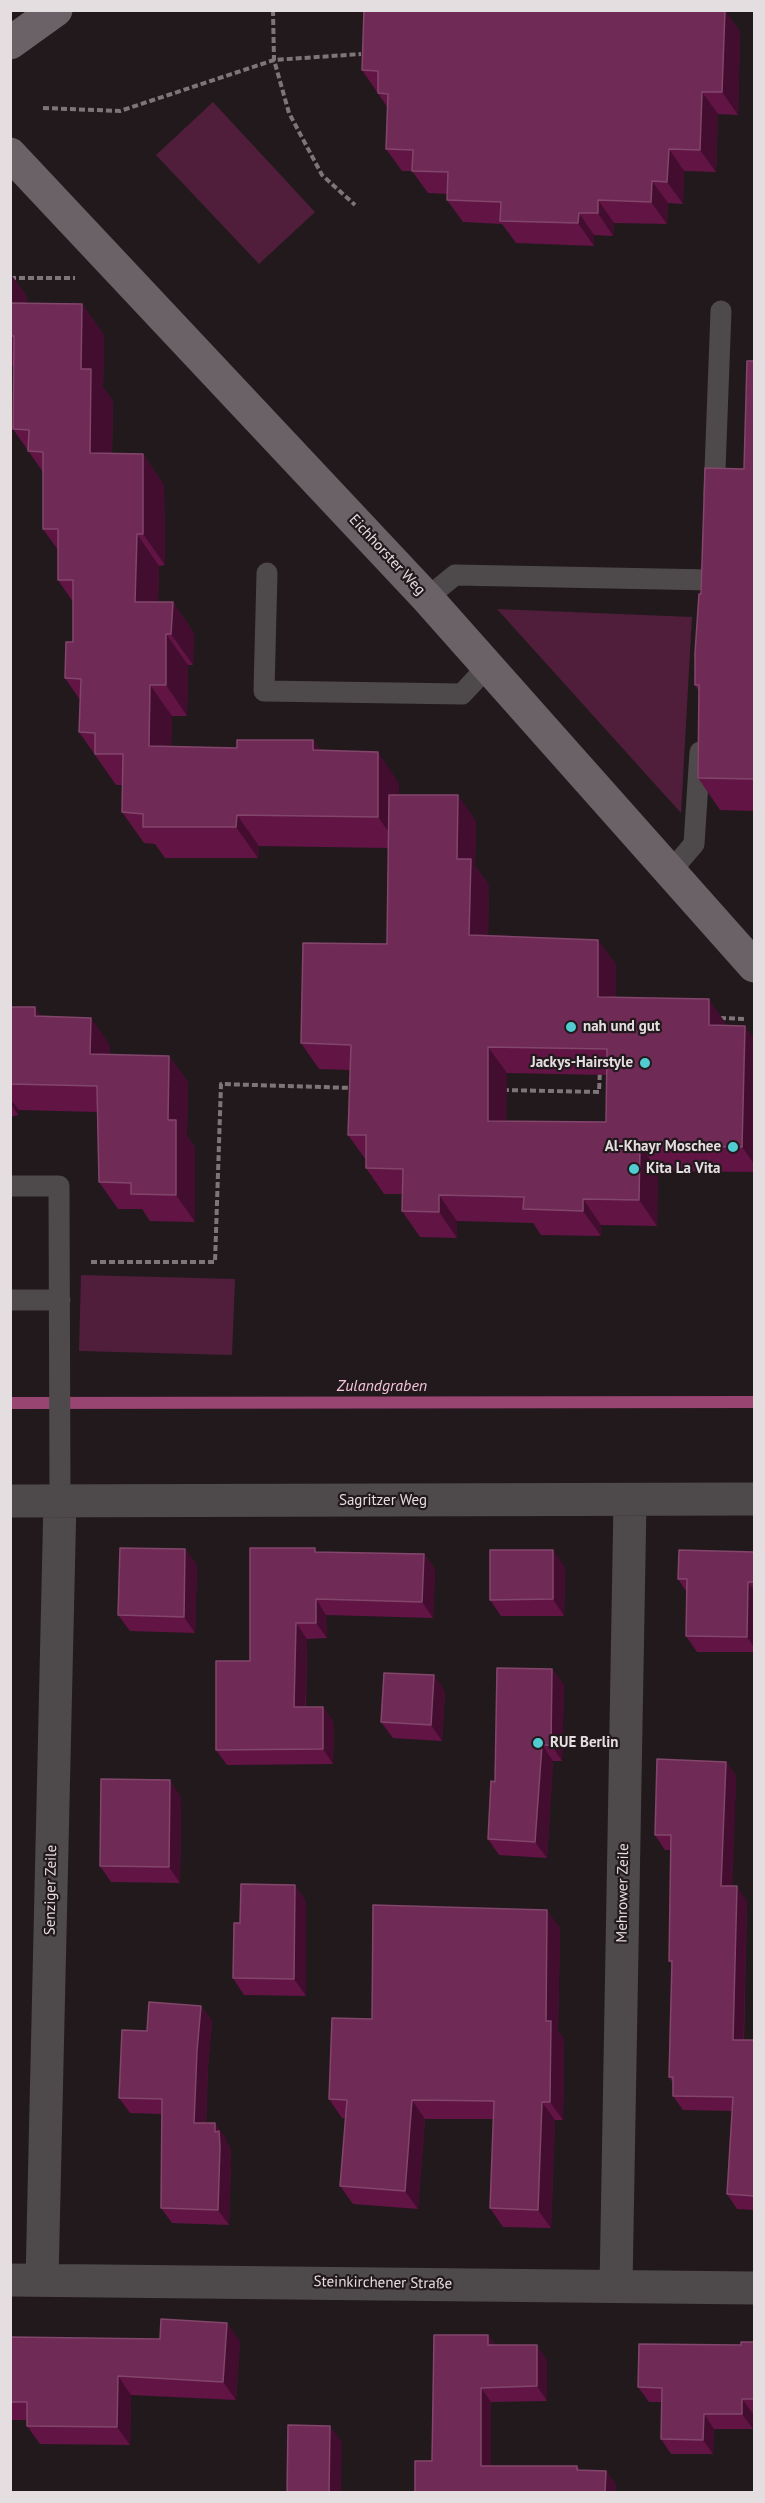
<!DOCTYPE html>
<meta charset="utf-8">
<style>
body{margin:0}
#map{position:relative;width:765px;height:2503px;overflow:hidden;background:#22191d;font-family:"PT Sans",sans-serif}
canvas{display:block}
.frame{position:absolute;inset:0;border:12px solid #e5dee1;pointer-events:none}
</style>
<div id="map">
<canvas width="765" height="2503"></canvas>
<div class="frame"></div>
</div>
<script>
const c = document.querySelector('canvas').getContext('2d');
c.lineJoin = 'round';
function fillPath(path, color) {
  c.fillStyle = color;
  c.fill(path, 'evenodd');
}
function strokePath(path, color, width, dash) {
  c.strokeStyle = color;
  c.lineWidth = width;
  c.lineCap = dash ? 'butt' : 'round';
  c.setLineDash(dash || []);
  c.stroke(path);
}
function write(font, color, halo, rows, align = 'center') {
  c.font = font + ' "PT Sans",sans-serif';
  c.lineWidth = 4.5;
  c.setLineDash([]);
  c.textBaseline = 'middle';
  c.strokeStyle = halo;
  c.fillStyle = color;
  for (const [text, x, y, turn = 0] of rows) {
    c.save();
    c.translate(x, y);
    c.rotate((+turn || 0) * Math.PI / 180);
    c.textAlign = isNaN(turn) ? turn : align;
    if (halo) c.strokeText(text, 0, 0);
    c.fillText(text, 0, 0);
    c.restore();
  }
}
fillPath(new Path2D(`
 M213 102 315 212 259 264 156 155Z
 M497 609 692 617 681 813Z
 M81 1275 235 1279 232 1355 79 1351Z`), '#501e3a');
strokePath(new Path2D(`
 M10 1403 754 1402`), '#984572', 12);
strokePath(new Path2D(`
 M273 10 274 60 289 113 322 175 355 205
 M43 108 120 111 274 60 361 54
 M10 278H75
 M720 1018 746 1019
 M503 1090 599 1092 600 1070
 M91 1262H215L221 1084 353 1088`), '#7d7579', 4, [6, 3]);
strokePath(new Path2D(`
 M714 496 721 311
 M267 573 264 691 462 694 488 666
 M427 598 455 575 712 580
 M671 871 694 844 700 752
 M10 1186H59L60 1500
 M10 1300H60`), '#4e494b', 21);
strokePath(new Path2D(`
 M10 1501 754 1499
 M10 2280 754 2288
 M42 2280 60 1500
 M616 2286 630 1501`), '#4e494b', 33);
strokePath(new Path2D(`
 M10 43 56 10
 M10 154 427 598 754 966`), '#6a6266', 33);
fillPath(new Path2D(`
 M725 10 740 32 738 115 718 114 716 172 684 171 683 204 668 203 667 224 614 223 613 236 594 235V246L516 243 502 224 463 222 447 200V194L428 193 412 171H402L386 149 388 108 362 70Z
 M10 273 27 297V303L82 304 104 335 103 387 113 401 112 453 143 454 164 485 165 565 159 566 158 602H173L194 633 193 665H188L187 716H172L171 746 237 748 313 740 320 750 399 783V795L476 821 475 866 489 885 488 935 598 940 616 965V998L727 1025 754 1039V1172L658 1171 657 1226 601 1225V1236L541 1235 533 1223 457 1221V1238L420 1237 402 1211 403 1194H384L366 1168V1160L348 1135 350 1070 319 1069 301 1043 387 944 388 848 259 846 258 858H165L155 844 144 843 122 812 123 785H116L79 732 80 700 65 678 73 642V602L58 580V550L43 529V472L13 429 14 366H10ZM507 1073 607 1075 606 1122 506 1121Z
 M754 361V811L720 810 698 778 699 691 695 685 701 594 744 469Z
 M10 1007H35L41 1016 110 1045V1055L169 1056 188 1082 187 1136 195 1147V1222L150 1221 142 1209H118L99 1182 97 1112 19 1110 18 1115 10 1117Z
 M185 1549 197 1565 195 1633 130 1631 118 1615Z
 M318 1552 424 1554 435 1569 433 1618 326 1615 327 1638 307 1639 306 1707H323L334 1723 333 1764 227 1765 216 1750 250 1661Z
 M754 1552V1652H697L686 1636V1591L678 1579Z
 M565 1567 564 1616H501L490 1600Z
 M552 1669 564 1685 562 1761H553L547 1858 499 1855 488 1839 495 1782Z
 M445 1691 442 1741 393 1738 381 1722Z
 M726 1762 736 1776 732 1886 747 1901 744 2040H754V2210L737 2209 727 2194 732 2111 683 2110 673 2096V2083L669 2077 672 1964 669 1961 671 1850H665L655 1835Z
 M181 1797 180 1883 111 1882 100 1866Z
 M306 1901V1996L244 1995 233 1978 240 1923Z
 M560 1928 558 2031 564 2039 563 2120H555L551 2228 503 2227 490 2208 494 2119H425L418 2209 353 2204 340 2186 345 2118H342L329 2099 372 2019Z
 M201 2006 212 2021 208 2067 206 2123 226 2138V2142L230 2147 231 2163 229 2225 172 2223 161 2208 162 2114 130 2113 119 2098 147 2031Z
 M488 2335 495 2345 547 2360V2401L491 2402V2466H577L581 2471H606L616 2485V2493H415L432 2461Z
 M10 2337 240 2341 236 2400 131 2395 130 2445 40 2444 27 2426V2420H10Z
 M754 2342V2414H753V2429H714L713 2454H671L661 2439 662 2402H649L638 2387 741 2345Z`), '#621445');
fillPath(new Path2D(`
 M725 10 740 32 738 115 722 92Z
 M702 92 718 114 716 172 700 150Z
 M669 149 684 171 683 204 667 182Z
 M652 181 668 203 667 224 651 202Z
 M598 200 614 223 613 236 598 213Z
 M579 213 594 235V246L578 223Z
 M10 273 27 297 26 334 10 311Z
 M82 304 104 335 103 387 113 401 111 484 90 453 81 369Z
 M143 454 164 485 165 565 143 534Z
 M137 534 159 566 157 634 135 602Z
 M173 602 194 633 193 665 171 634Z
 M166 634 188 665 187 716 166 685Z
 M150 685 172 716 170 777 149 746Z
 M313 740 335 771 313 750Z
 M378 752 399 783 400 848 378 817Z
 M458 795 476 821 475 866 489 885 488 960 469 935 457 859Z
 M237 815 259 846 258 858 236 827Z
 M598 940 616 965V1023L598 997Z
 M709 999 727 1025V1051L709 1025Z
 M35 1007 54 1034 35 1016Z
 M91 1018 110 1045 109 1081 90 1054Z
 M745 1026 754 1039V1164L742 1147Z
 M488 1047 507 1073 506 1146 488 1121Z
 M169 1056 188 1082 187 1136 195 1147V1222L176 1195 168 1120Z
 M10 1099 19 1110 18 1115 10 1103Z
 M640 1145 658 1171 657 1226 639 1200Z
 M439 1195 457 1221V1238L439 1212Z
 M583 1199 601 1225V1236L583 1211Z
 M185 1549 197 1565 195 1633 184 1617Z
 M553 1550 565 1567 564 1616 553 1599Z
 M424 1554 435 1569 433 1618 422 1602Z
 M748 1582 754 1591V1647L747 1637Z
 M316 1599 326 1615 327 1638 316 1623Z
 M296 1623 307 1639 305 1722 294 1707Z
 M552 1669 564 1685 562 1761 551 1745Z
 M434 1675 445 1691 442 1741 431 1725Z
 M323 1707 334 1723 333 1764 323 1749Z
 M542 1745 553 1761 547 1858 535 1842Z
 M726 1762 736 1776 732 1901 721 1886Z
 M170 1780 181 1797 180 1883 169 1867Z
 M295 1885 306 1901V1996L294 1979Z
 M737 1886 747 1901 743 2054 733 2040Z
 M547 1910 560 1928 558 2031 564 2039 563 2120 550 2102 546 2021Z
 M201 2006 212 2021 208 2067 205 2138 194 2123 197 2051Z
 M412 2100 425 2119 418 2209 405 2191Z
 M542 2102 555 2120 551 2228 538 2210Z
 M215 2123 226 2138V2142L230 2147 231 2163 229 2225 218 2210Z
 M227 2323 240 2341 236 2400 223 2382Z
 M488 2335 499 2350 488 2345Z
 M537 2345 547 2360V2401L537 2386Z
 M118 2376 131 2395 130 2445 117 2427Z
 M481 2388 491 2402V2481L481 2466Z
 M742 2399 753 2414V2429L742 2414Z
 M704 2414 714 2429 713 2454 703 2440Z
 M330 2426 342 2442 341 2493H329Z
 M606 2471 616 2485V2493H605Z`), '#420d2e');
const building = new Path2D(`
 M364 10H725L722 92H702L700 150 669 149 667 182 652 181 651 202 598 200V213H579L578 223 500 221 501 202 447 200 448 172 412 171 413 150 386 149 388 94 378 93V71L362 70Z
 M10 303 82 304 81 369H91L90 453 143 454V534H137L135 602H173L171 634H166V685H150L149 746 237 748V740H313V750L378 752V817L237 815 236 827H143V814L122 812 123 754H95V733L79 732 81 679 65 678 66 642H73V580H58V529H43V452L28 451 29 430 13 429 14 336H10Z
 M747 361H754V779L698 778 699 685H695V653L699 594H701L705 468 744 469Z
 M389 795H458L457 859H471L469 935 598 940V997L709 999V1025L745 1026 742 1147 640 1145 639 1200 583 1199V1211L523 1209 524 1197 439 1195V1212L402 1211 403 1169 366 1168V1135H348L351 1045 301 1043 303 943 387 944ZM488 1047 607 1049 606 1122 488 1121Z
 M10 1007H35V1016L91 1018 90 1054 169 1056 168 1120H176V1195L131 1194V1183L99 1182 97 1086 10 1084Z
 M120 1548 185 1549 184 1617 118 1615Z
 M250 1548H315V1552L424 1554 422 1602 316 1599V1623H296L294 1707H323V1749L216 1750V1661H250Z
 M490 1550H553V1599L490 1600Z
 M679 1550 754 1552V1582H748L747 1637 686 1636 687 1579H678Z
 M497 1668 552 1669 551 1745H542L535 1842 488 1839 491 1781 495 1782Z
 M384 1673 434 1675 431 1725 381 1722Z
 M657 1759 726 1762 721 1886H737L733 2040H754V2196L727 2194 733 2097 673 2096V2077H669L672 1961H669L671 1835H655Z
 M101 1779 170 1780 169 1867 100 1866Z
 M241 1884 295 1885 294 1979 233 1978 234 1923H240Z
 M373 1905 547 1910 546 2021H551L550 2102H542L538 2210 490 2208 494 2101 412 2100 405 2191 340 2186 347 2100 329 2099 332 2018 372 2019Z
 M149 2002 201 2006 197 2051 194 2123H215V2132L219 2131 220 2147 218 2210 161 2208 162 2099 119 2098 122 2030 147 2031Z
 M161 2319 227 2323 223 2382 118 2376 117 2427 27 2426V2402H10V2337L160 2339Z
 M434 2335H488V2345H537V2386L481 2388V2466H577V2470L606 2471 605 2493H415V2461H432Z
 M741 2342H754V2399H742V2414H704L703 2440 661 2439 662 2388 638 2387 639 2344 741 2345Z
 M288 2425 330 2426 329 2493H287Z`);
fillPath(building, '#702a56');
strokePath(building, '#82466b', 1.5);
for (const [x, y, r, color] of [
 [571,1027,6,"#51ccd1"],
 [645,1063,6,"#51ccd1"],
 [733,1147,6,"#51ccd1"],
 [634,1169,6,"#51ccd1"],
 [538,1743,6,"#51ccd1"]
]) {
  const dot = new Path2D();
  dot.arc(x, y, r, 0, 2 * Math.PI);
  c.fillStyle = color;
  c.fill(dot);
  strokePath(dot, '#22191d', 2);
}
write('15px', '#e5dee1', '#22191d', [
 ["Eichhorster Weg",387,555,47],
 ["Sagritzer Weg",383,1501],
 ["Senziger Zeile",51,1890,-89],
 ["Mehrower Zeile",623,1893,-89],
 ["Steinkirchener Straße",383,2283,1]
]);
write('bold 15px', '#e5dee1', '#22191d', [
 ["nah und gut",583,1027],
 ["Jackys-Hairstyle",633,1063,"right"],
 ["Al-Khayr Moschee",721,1147,"right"],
 ["Kita La Vita",646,1169],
 ["RUE Berlin",550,1743]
], 'left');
write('italic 16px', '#f4c4da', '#22191d', [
 ["Zulandgraben",382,1386]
]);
</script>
